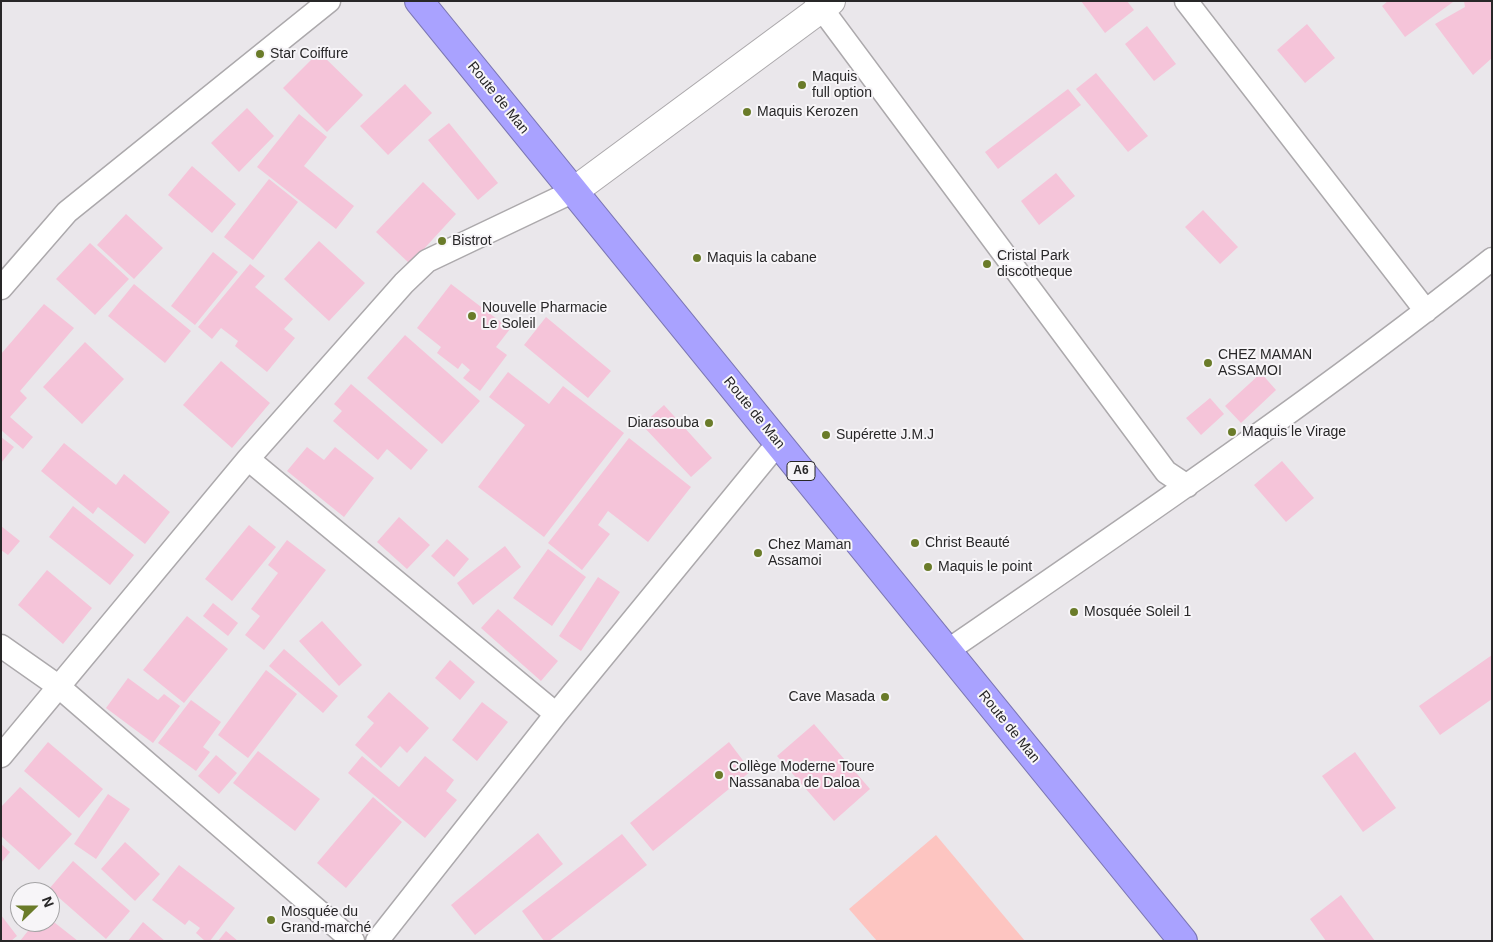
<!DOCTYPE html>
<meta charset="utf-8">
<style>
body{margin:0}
#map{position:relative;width:1493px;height:942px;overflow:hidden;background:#eae7eb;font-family:Arial,sans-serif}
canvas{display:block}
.frame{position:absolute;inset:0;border:2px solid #282728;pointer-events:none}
.north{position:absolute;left:10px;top:882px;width:50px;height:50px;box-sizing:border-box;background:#f7f5f8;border:1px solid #a4a3a5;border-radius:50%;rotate:68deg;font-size:14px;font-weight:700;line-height:20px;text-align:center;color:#282728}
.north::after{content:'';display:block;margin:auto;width:18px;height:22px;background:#6a7b29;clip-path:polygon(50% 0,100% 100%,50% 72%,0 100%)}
</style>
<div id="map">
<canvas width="1493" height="942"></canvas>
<div class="frame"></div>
<div class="north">N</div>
</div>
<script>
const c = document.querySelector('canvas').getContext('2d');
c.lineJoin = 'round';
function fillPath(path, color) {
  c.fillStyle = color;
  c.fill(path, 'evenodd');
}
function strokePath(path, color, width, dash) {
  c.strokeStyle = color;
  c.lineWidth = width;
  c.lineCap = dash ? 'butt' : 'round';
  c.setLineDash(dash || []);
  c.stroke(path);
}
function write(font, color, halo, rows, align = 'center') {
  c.font = font + ' Arial,sans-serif';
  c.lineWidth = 4;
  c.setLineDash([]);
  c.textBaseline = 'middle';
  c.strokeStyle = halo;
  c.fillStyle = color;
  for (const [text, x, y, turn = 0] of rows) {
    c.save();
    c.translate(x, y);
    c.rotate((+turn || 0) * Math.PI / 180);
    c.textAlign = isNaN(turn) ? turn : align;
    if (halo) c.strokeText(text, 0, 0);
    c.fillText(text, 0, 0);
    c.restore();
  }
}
fillPath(new Path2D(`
 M936 835 1025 941H877L849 909Z`), '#fdc5c1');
fillPath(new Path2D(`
 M1081 1H1127L1134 10 1105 33Z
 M1388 1H1452L1453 2 1405 37 1382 6Z
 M1464 1H1492V58L1473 75 1435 24 1465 7Z
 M1307 24 1335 58 1305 83 1277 50Z
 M1147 26 1176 64 1154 81 1125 44Z
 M319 52 363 95 327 132 283 88Z
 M1096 73 1148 136 1128 152 1076 89Z
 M405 84 432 113 388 155 360 126Z
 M1068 89 1081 105 998 169 985 152Z
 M247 108 274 136 239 172 211 143Z
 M299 114 327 137 304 166 354 206 336 229 257 167Z
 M449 123 498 183 478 200 428 140Z
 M192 166 236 204 212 233 168 195Z
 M1056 173 1075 196 1039 225 1021 201Z
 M269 179 298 202 253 260 224 237Z
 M423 182 456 214 410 264 376 232Z
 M1203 210 1238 247 1220 264 1185 227Z
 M126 214 163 248 134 279 97 245Z
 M319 241 365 283 329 321 284 279Z
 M90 243 129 279 95 315 56 279Z
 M213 252 238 272 195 325 171 306Z
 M250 264 265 276 255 287 293 319 284 329 295 338 267 372 235 346 238 341 221 328 212 339 198 327Z
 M134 284 191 331 165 363 108 316Z
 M451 284 510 329 496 347 507 355 480 391 463 378 470 370 462 363 458 369 437 353 441 347 417 328Z
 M44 304 74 328 20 391 27 398 10 417 33 437 23 449 1 430V354Z
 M546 317 611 371 588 398 524 345Z
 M405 335 480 401 442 444 367 378Z
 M85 342 124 379 82 424 43 387Z
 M221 361 270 403 232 448 183 405Z
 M508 372 549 404 563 386 624 433 544 537 478 487 525 425 489 397Z
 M1261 373 1276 390 1241 423 1225 406Z
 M351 384 428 450 411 470 387 449 378 460 333 421 342 411 334 404Z
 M1210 398 1224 414 1201 435 1186 418Z
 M664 405 712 458 691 477 642 425Z
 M1 437 14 447 1 463Z
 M629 438 691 487 648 542 608 511 598 525 610 534 582 570 548 543Z
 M64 443 116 485 124 474 170 512 145 544 98 507 93 514 41 471Z
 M307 447 324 460 335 447 374 478 344 517 287 471Z
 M1282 461 1314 498 1286 522 1254 485Z
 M73 506 134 555 110 585 49 537Z
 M399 517 430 545 407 569 377 542Z
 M249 525 276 547 232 601 205 579Z
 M1 526 20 541 8 555 1 550Z
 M447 539 469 559 454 577 431 556Z
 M287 540 326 570 264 650 245 635 260 616 251 609 278 573 268 565Z
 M505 546 521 567 473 605 457 583Z
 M548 549 586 577 552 626 513 598Z
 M47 570 92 608 63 644 18 605Z
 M598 577 620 592 581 651 559 636Z
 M213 603 238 623 228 636 203 616Z
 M498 609 558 661 541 681 481 628Z
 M187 616 228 649 184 703 143 670Z
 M322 621 362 665 339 686 299 641Z
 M284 649 338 696 323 713 269 666Z
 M1492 655V699L1440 735 1419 706Z
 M450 660 475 682 460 700 435 678Z
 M266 670 297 694 248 758 218 735Z
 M128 678 158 700 164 694 180 706 153 743 106 708Z
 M389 692 429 728 407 753 400 746 381 768 355 745 374 723 367 717Z
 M191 700 221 722 203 747 210 752 196 771 158 743Z
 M482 702 508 722 477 761 452 740Z
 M814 724 870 789 834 821 777 756Z
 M48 742 103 789 79 818 24 771Z
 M729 742 751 771 653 851 630 823Z
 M258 751 320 799 295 831 233 783Z
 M1355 752 1396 808 1363 832 1322 776Z
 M216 755 237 773 219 794 198 776Z
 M362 756 399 787 425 756 454 780 446 791 457 800 425 838 348 773Z
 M20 787 72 834 39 870 1 836V807Z
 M108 794 130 809 96 859 74 844Z
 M373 797 402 822 346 888 317 863Z
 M538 833 563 864 475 935 451 905Z
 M622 834 647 865 549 941H544L522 911Z
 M125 842 160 874 135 901 101 869Z
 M1 844 10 852 1 863Z
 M73 861 130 911 106 939 49 889Z
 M179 865 235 908 210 941H205L196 933 200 928 189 920 185 925 152 900Z
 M1341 895 1375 941H1326L1310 919Z
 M1 915 17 936 11 941H1Z
 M50 919 78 941H20L35 922H50Z
 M143 922 165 941H128Z
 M226 931 238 941H218Z`), '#f5c4d9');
const street = new Path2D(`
 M816 1 1166 472 1187 486
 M1186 1 1426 311
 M1 288 67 212 329 1
 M248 459 556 714
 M1 646 58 686 353 941
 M947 651C1132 524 1317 398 1492 259
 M1 756 248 459 404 283 427 261 574 191
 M377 941 556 714 778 443`);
const secondary = new Path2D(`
 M574 191 831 1`);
const highway = new Path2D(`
 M419 1 1183 941`);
strokePath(street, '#aca9ac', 25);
strokePath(secondary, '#aca9ac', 30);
strokePath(highway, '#7c77b4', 30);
strokePath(street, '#fff', 22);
strokePath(secondary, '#fff', 28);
strokePath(highway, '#a9a2ff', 28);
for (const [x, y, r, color] of [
 [260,54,5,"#6a7b29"],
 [802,85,5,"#6a7b29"],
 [747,112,5,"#6a7b29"],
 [442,241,5,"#6a7b29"],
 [697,258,5,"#6a7b29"],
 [987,264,5,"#6a7b29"],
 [472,316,5,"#6a7b29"],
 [1208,363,5,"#6a7b29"],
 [709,423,5,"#6a7b29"],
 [1232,432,5,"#6a7b29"],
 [826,435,5,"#6a7b29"],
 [915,543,5,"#6a7b29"],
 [758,553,5,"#6a7b29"],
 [928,567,5,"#6a7b29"],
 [1074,612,5,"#6a7b29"],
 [885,697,5,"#6a7b29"],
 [719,775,5,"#6a7b29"],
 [271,920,5,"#6a7b29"]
]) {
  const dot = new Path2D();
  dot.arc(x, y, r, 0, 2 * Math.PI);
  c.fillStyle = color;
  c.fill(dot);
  strokePath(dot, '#f7f5f8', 2);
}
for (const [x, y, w] of [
 [801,471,28]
]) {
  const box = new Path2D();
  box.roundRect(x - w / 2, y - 9.5, w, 19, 4);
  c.fillStyle = '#f7f5f8';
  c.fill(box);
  strokePath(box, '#282728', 1);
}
write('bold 12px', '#282728', null, [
 ["A6",801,471]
]);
write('14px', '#282728', '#f7f5f8', [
 ["Star Coiffure",270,54],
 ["Maquis",812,77],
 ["full option",812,93],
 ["Maquis Kerozen",757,112],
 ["Bistrot",452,241],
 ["Cristal Park",997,256],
 ["discotheque",997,272],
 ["Maquis la cabane",707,258],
 ["Nouvelle Pharmacie",482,308],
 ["Le Soleil",482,324],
 ["CHEZ MAMAN",1218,355],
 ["ASSAMOI",1218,371],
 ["Diarasouba",699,423,"right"],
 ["Maquis le Virage",1242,432],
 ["Supérette J.M.J",836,435],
 ["Christ Beauté",925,543],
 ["Chez Maman",768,545],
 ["Assamoi",768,561],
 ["Maquis le point",938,567],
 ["Mosquée Soleil 1",1084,612],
 ["Cave Masada",875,697,"right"],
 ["Collège Moderne Toure",729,767],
 ["Nassanaba de Daloa",729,783],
 ["Mosquée du",281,912],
 ["Grand-marché",281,928]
], 'left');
write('14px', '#282728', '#f7f5f8', [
 ["Route de Man",498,98,51],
 ["Route de Man",754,413,51],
 ["Route de Man",1009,727,51]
]);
</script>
